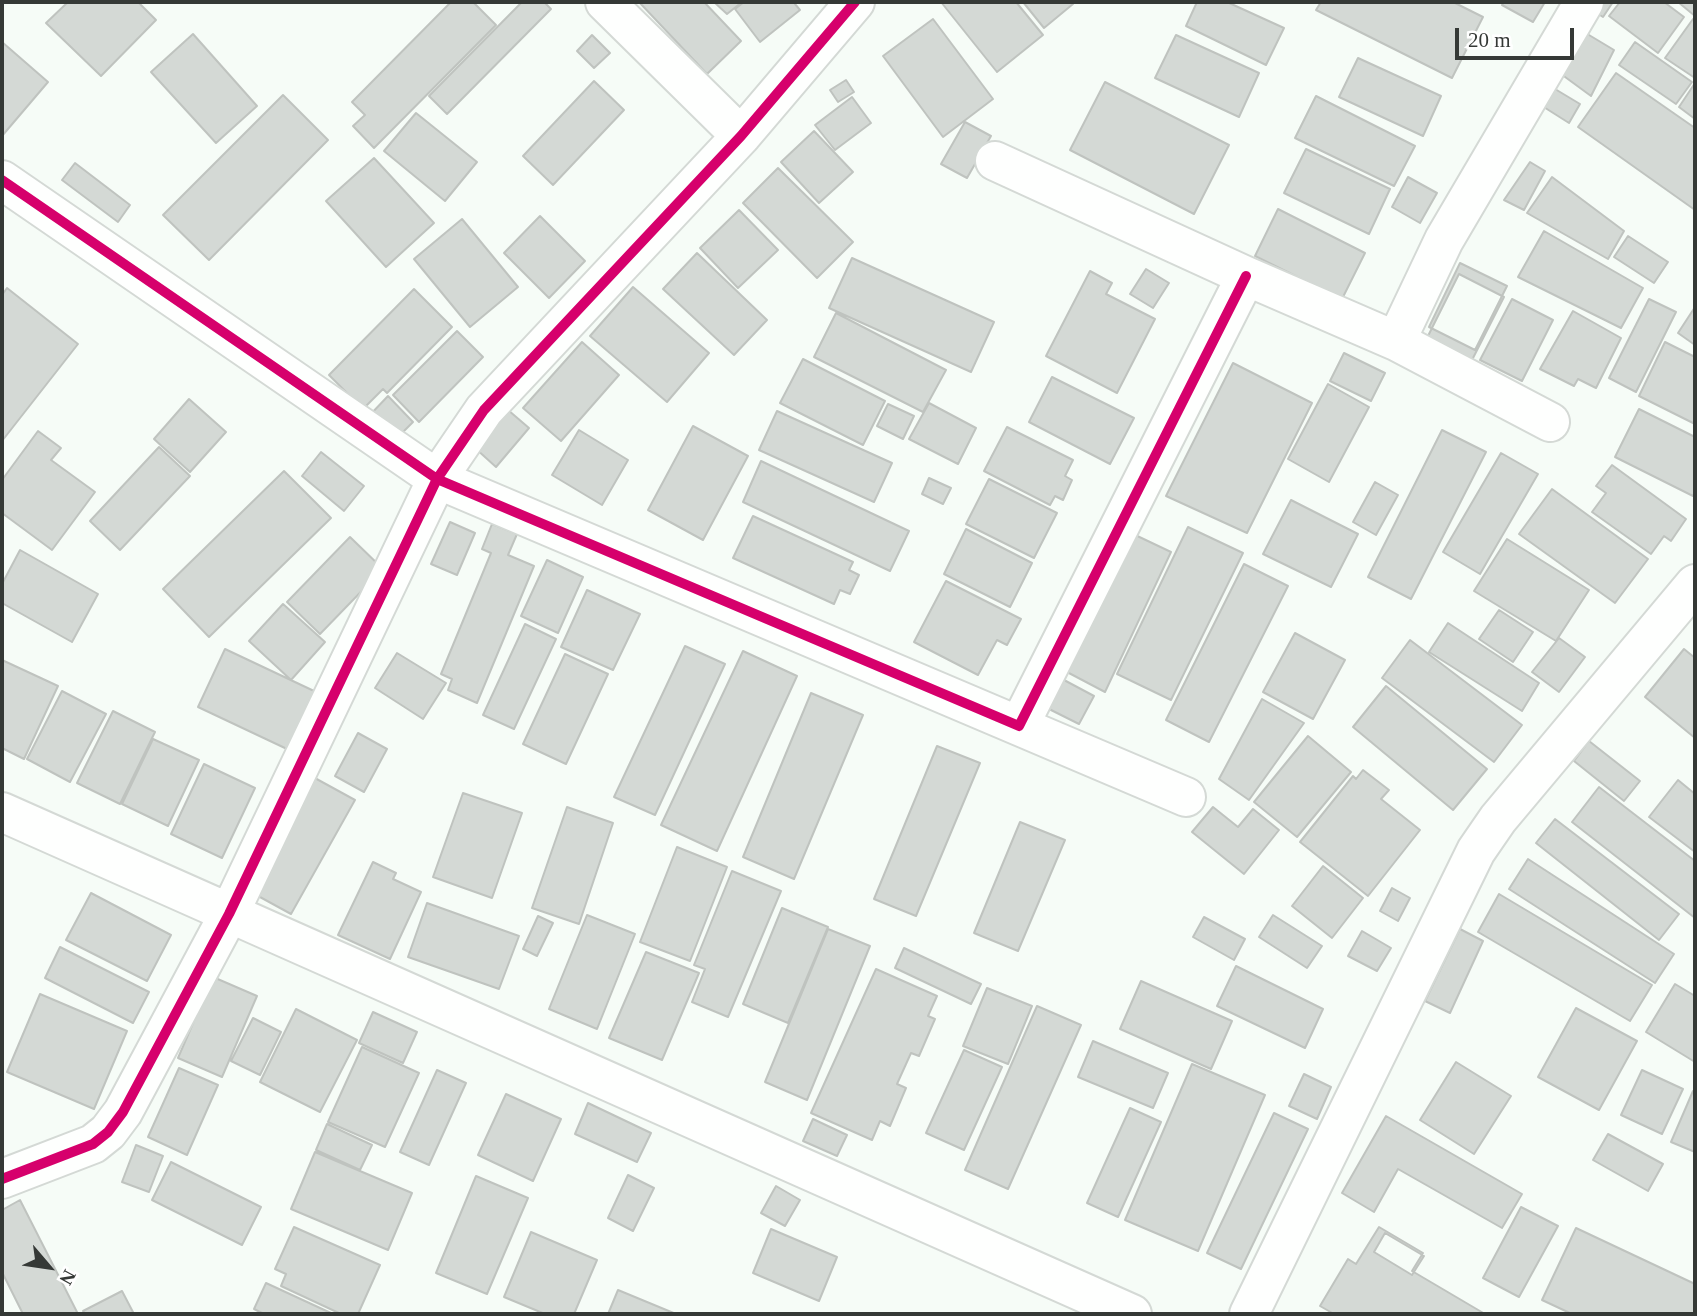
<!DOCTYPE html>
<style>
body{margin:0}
#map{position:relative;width:1697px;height:1316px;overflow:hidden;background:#f6fcf7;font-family:Georgia,serif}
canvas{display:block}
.frame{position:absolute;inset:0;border:4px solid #353936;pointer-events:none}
.north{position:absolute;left:14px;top:1232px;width:70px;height:70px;-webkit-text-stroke:5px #fff;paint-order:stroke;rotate:119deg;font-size:19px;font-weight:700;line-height:28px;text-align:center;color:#353936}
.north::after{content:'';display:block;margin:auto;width:24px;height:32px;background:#353936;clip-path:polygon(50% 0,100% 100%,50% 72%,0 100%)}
.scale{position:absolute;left:1455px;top:28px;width:119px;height:32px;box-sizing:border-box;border:4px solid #353936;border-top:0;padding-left:9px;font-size:21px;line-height:24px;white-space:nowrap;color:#353936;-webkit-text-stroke:5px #fff;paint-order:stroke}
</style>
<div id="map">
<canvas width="1697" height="1316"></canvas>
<div class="frame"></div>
<div class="north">N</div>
<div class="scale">20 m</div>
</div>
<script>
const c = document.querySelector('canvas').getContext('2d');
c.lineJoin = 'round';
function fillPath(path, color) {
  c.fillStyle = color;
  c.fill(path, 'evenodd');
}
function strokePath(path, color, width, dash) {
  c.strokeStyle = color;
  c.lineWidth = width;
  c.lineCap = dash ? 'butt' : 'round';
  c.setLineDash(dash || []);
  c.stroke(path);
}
const building = new Path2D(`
 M68 2H138L156 20 101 76 46 23Z
 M451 2H473L496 25 374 148 353 126 365 115 352 102Z
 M522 2H544L551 9 447 114 429 96Z
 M639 2H704L741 41 707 74Z
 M714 2H742L727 14Z
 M744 2H798L795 4 800 10 760 42 735 9Z
 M941 2H1016L1043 35 997 72Z
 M1023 2H1071L1073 4 1044 28Z
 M1197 2H1227L1284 28 1266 65 1186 26Z
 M1321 2H1453L1483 17 1452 78 1316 10Z
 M1504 2H1545L1533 22 1502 5Z
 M1593 2H1613L1603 17 1589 8Z
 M1620 2H1664L1684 17 1658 53 1609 16Z
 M1678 2H1695V16Z
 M933 19 993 99 943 137 883 56Z
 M1693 19 1695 21V78L1665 58Z
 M1584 32 1614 50 1591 96 1561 74Z
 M193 34 257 106 216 143 151 72Z
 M592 35 610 53 594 68 577 51Z
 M1176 35 1259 73 1239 117 1155 78Z
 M2 42 48 82 2 136Z
 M1635 42 1692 82 1676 104 1619 65Z
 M1358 58 1441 96 1423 136 1339 97Z
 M1616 73 1695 128V210L1578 127Z
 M846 80 854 92 838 102 830 90Z
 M594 81 624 110 553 185 523 156Z
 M1105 82 1229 145 1194 214 1070 150Z
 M1695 83V119L1679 107Z
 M1550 86 1580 104 1569 123 1539 104Z
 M283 95 328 140 209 260 163 215Z
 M1316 96 1415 146 1394 186 1295 138Z
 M852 97 871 123 835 150 815 125Z
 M416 113 477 162 445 201 384 151Z
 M965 122 991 136 967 178 941 164Z
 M814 131 853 172 819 203 781 162Z
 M1306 149 1390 189 1369 234 1284 193Z
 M374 158 434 223 386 267 326 201Z
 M1530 162 1545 171 1524 210 1504 200Z
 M75 163 130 205 118 222 62 180Z
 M778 168 853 242 817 278 743 203Z
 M1408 177 1437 193 1420 223 1392 207Z
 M1552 177 1624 231 1608 259 1527 213Z
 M1278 209 1365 253 1342 299 1255 256Z
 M739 210 778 250 738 288 700 248Z
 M540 216 585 261 549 298 504 253Z
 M462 219 518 287 470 327 414 259Z
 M1544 231 1643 288 1621 328 1518 277Z
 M1628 236 1668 262 1654 283 1614 257Z
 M697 253 767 320 734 355 663 289Z
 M852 258 994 322 971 372 829 308Z
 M1460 263 1507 286 1475 350 1429 327Z
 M1146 269 1169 283 1153 308 1130 294Z
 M1090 271 1112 283 1106 294 1155 319 1117 393 1046 356Z
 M1459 274 1504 297 1471 362 1426 340Z
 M633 287 709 353 667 402 590 336Z
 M7 288 78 344 2 441V295Z
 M414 289 452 327 387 393 383 389 363 409 329 375Z
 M1512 299 1553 320 1522 381 1480 360Z
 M1649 299 1676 312 1636 392 1609 378Z
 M1695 307V345L1678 333Z
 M1573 311 1621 338 1596 388 1578 379 1574 386 1540 369Z
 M836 313 946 370 923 412 814 357Z
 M457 331 483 357 419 422 393 395Z
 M582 342 619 375 561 441 523 408Z
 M1665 342 1695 357V424L1639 396Z
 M1344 353 1385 373 1371 401 1330 381Z
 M803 359 885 401 863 445 780 403Z
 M1233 363 1312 403 1247 533 1166 496Z
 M1052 377 1134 418 1110 464 1029 422Z
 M1328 384 1369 407 1329 482 1288 459Z
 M388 396 413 422 393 442 368 417Z
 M189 399 226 432 190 472 154 439Z
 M929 403 976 428 958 464 909 439Z
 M888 404 914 416 903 439 877 426Z
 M1639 409 1695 437V491L1693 496 1615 457Z
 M508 410 529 428 496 467 475 448Z
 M777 411 892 463 874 502 759 450Z
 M693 426 748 456 703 540 648 510Z
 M1007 427 1073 460 1065 476 1072 480 1063 500 1055 496 1050 505 984 471Z
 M579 430 628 460 602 505 552 475Z
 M1442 430 1486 452 1411 599 1368 577Z
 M38 431 61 448 51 460 95 492 52 550 2 513V480Z
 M159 447 190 476 120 550 90 521Z
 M321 452 364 486 344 511 302 476Z
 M1501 453 1538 474 1480 574 1443 552Z
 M761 461 909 531 890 571 743 502Z
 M1612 465 1686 519 1671 541 1664 536 1651 554 1592 512 1606 493 1596 486Z
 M284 471 331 518 209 637 163 589Z
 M929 478 951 488 943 504 922 494Z
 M989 479 1057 513 1034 558 966 524Z
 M1375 482 1398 495 1376 535 1353 522Z
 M1552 489 1648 559 1615 603 1519 534Z
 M1291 500 1358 534 1331 587 1263 554Z
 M753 516 853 562 849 570 859 575 850 594 840 590 834 604 733 558Z
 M450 522 475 533 457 575 431 564Z
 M492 524 517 534 508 555 534 566 477 703 448 690 452 679 441 674 491 553 482 549Z
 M1188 527 1243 553 1171 700 1117 674Z
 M966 529 1032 563 1010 607 944 574Z
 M1131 533 1171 552 1105 692 1067 672Z
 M350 537 383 569 320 634 287 602Z
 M1507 539 1589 590 1556 641 1474 591Z
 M20 550 98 594 72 642 2 603V584Z
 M547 560 583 577 558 633 521 616Z
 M1244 564 1288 586 1209 742 1166 720Z
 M946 581 1021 619 1007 645 997 640 978 675 914 642Z
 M587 590 640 614 613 670 561 647Z
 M283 604 325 642 291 680 249 641Z
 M1499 610 1533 632 1513 662 1479 639Z
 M1448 623 1539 683 1522 711 1429 652Z
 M525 624 556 639 514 729 483 715Z
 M1295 633 1345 660 1313 719 1263 692Z
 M1559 638 1585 657 1559 692 1532 672Z
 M1410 640 1522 725 1494 762 1382 678Z
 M685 646 725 664 655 815 614 797Z
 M225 649 314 691 287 749 198 707Z
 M1684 649 1695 658V738L1645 697Z
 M743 651 797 676 717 851 661 825Z
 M397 653 446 683 423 719 375 688Z
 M565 654 608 674 566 764 523 744Z
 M2 660 58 686 24 759 2 748Z
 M1064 680 1094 696 1079 724 1049 709Z
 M1386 686 1487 769 1453 810 1353 727Z
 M62 691 106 714 70 782 27 759Z
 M811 693 863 715 794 879 743 857Z
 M1262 699 1304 723 1249 800 1219 779Z
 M113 711 155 732 120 804 77 783Z
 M358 733 387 749 364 792 335 776Z
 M1308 736 1351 772 1297 837 1254 802Z
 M153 739 199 760 168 826 122 804Z
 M1589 741 1640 781 1624 801 1574 761Z
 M937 746 980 763 916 916 874 899Z
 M204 764 255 788 222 858 171 834Z
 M1363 770 1389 790 1381 799 1420 830 1368 896 1300 842 1353 776 1356 779Z
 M313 777 355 800 291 914 249 891Z
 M1678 780 1695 794V852L1649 817Z
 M1599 787 1695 861V918L1572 822Z
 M463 793 522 813 492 898 433 877Z
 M567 807 613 823 579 924 532 908Z
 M1213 807 1238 827 1253 809 1279 830 1244 874 1192 832Z
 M1555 819 1679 914 1659 940 1536 843Z
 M1020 822 1065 840 1018 951 974 933Z
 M677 847 727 867 690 961 640 942Z
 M1528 859 1674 954 1655 983 1509 889Z
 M373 862 396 873 393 879 421 892 390 959 338 935Z
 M1323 866 1363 898 1332 938 1292 906Z
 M732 871 781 891 728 1017 692 1002 705 969 694 965Z
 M1392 888 1410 898 1398 921 1380 911Z
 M91 893 171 935 147 981 66 940Z
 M1499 894 1652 985 1630 1021 1478 932Z
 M427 903 519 936 499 989 408 957Z
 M782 908 828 927 788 1023 743 1004Z
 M587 915 635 934 597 1029 549 1009Z
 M1273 915 1322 946 1307 968 1259 937Z
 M538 916 553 923 537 956 523 949Z
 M1204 917 1245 939 1234 960 1193 937Z
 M828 929 870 946 807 1100 765 1082Z
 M1460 929 1483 941 1450 1013 1425 1001Z
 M1362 931 1391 948 1377 971 1348 956Z
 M60 947 149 992 133 1023 45 978Z
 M904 948 981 984 971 1004 895 968Z
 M646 952 699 973 662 1060 609 1038Z
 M1236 966 1323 1009 1305 1048 1217 1006Z
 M876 969 937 996 928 1016 935 1019 919 1056 911 1053 897 1084 906 1088 890 1126 880 1121 872 1140 811 1113Z
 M213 977 257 996 222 1077 178 1058Z
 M1141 981 1232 1021 1211 1069 1120 1029Z
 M1675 984 1695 996V1062L1646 1032Z
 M987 988 1032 1006 1008 1064 963 1046Z
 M40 994 127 1031 94 1109 7 1072Z
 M1037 1006 1081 1025 1008 1189 965 1170Z
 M1576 1008 1637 1041 1599 1110 1538 1077Z
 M296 1009 357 1040 320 1112 260 1082Z
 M373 1012 417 1032 403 1063 359 1043Z
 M253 1018 281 1032 260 1075 231 1061Z
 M1093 1041 1168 1073 1153 1108 1078 1077Z
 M362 1047 419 1073 385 1147 328 1122Z
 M964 1050 1002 1067 964 1150 926 1133Z
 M1456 1062 1511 1096 1474 1154 1420 1120Z
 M1192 1064 1265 1095 1198 1251 1125 1220Z
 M179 1068 218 1085 187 1155 148 1137Z
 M437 1070 466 1083 429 1165 400 1152Z
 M1642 1070 1683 1089 1662 1134 1621 1115Z
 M1304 1074 1331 1087 1317 1119 1289 1106Z
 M1693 1091H1695V1152L1671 1142Z
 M506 1094 561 1119 533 1181 478 1155Z
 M588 1103 651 1133 637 1162 575 1134Z
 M1130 1108 1161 1122 1118 1217 1087 1203Z
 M1274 1113 1308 1129 1241 1269 1207 1253Z
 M1386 1116 1522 1194 1502 1228 1398 1169 1374 1212 1342 1193Z
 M813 1119 847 1135 837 1156 803 1141Z
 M327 1124 372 1145 360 1170 316 1150Z
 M1608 1134 1663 1164 1648 1191 1593 1160Z
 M136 1145 163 1156 149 1192 122 1182Z
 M315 1152 412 1193 388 1250 291 1209Z
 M171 1162 261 1207 242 1245 152 1200Z
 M628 1175 654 1188 633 1231 608 1218Z
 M476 1176 528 1198 487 1294 436 1273Z
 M776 1186 800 1200 785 1226 761 1213Z
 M20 1200 78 1314H23L2 1272V1210Z
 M1521 1207 1558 1226 1519 1297 1483 1278Z
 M294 1227 380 1265 358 1314H341L281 1286 286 1274 275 1269Z
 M1379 1227 1423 1253 1412 1271 1485 1314H1334L1320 1306 1348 1259 1356 1264Z
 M1576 1228 1695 1284V1314H1572L1542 1300Z
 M771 1229 837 1257 819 1301 753 1273Z
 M531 1232 597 1260 574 1314H545L504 1297Z
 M1385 1233 1424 1256 1412 1275 1374 1252Z
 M266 1283 333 1314H264L254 1309Z
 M618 1290 676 1314H608Z
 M122 1291 134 1314H85L83 1311Z`);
fillPath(building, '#d4d9d5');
strokePath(building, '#bfc3bf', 2);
const street = new Path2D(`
 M605 2 741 136
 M995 161 1246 276 1396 341 1444 240 1584 2
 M2 180 437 479 1019 726 1246 276
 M1396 341 1550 422
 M1019 726 1186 797
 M2 812 1132 1314
 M2 1179 93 1144 108 1132 123 1112 229 914 437 479 484 410 741 136 855 2
 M1249 1314 1476 851 1498 819 1695 584`);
strokePath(street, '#d4d9d5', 42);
strokePath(street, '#fefffe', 38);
strokePath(new Path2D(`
 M2 180 437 479 1019 726 1246 276
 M2 1179 93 1144 108 1132 123 1112 229 914 437 479 484 410 741 136 855 2`), '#d6006c', 10);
</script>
